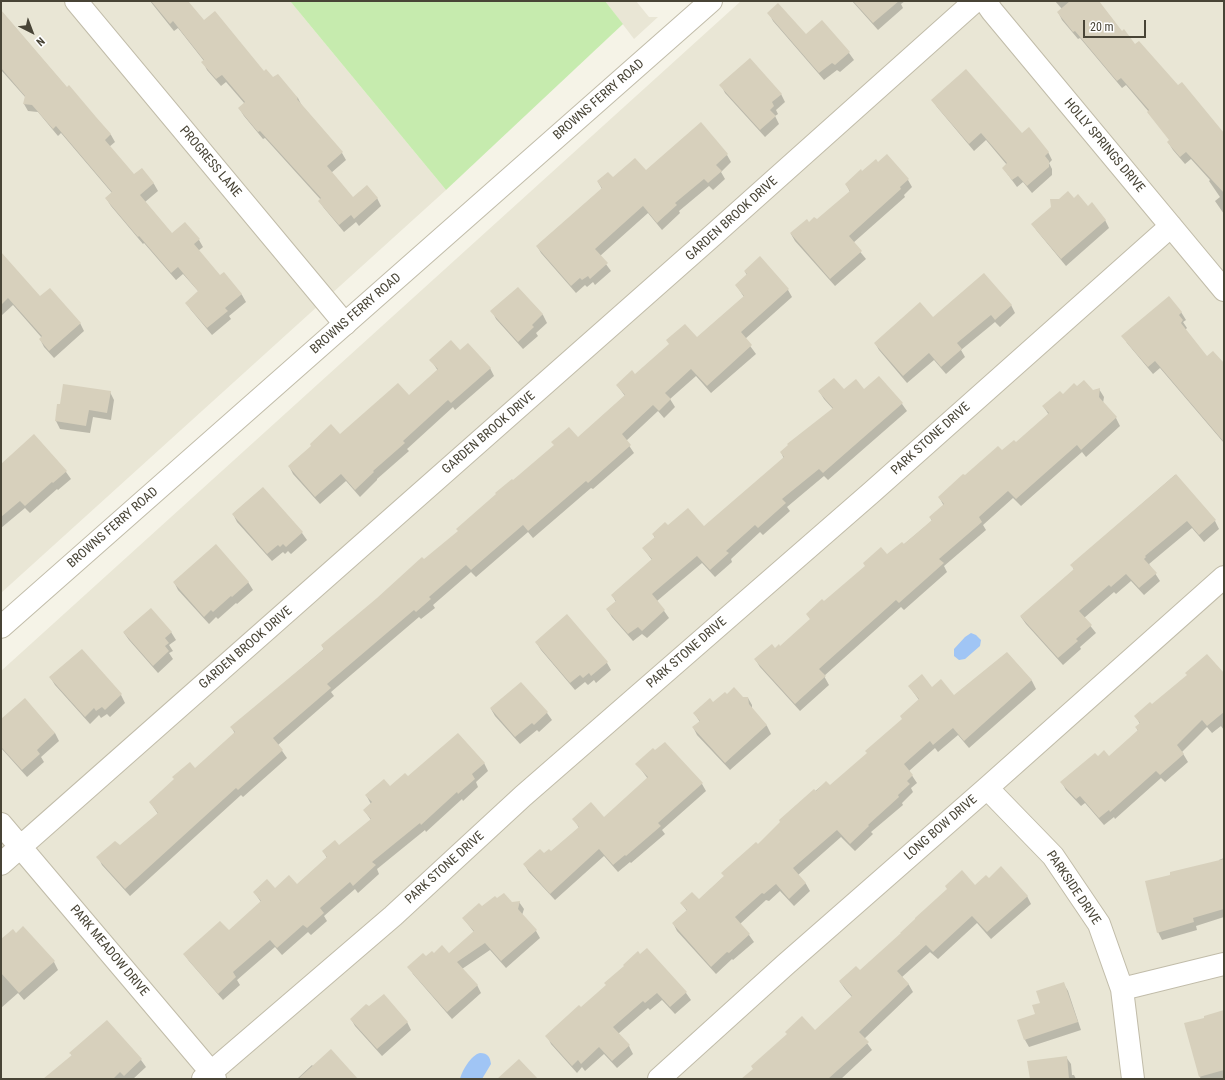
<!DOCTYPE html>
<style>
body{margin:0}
#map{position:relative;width:1225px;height:1080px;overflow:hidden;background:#f5f3e7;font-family:"Roboto Condensed",sans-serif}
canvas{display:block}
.frame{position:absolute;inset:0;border:2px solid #484436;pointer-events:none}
.north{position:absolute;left:12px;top:12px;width:40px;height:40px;-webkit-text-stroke:3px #fff;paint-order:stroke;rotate:138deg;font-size:11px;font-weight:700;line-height:16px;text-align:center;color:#484436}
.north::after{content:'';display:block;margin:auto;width:14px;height:18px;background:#484436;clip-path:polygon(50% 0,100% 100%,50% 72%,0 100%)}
.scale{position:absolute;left:1083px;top:20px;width:63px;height:18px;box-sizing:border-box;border:2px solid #484436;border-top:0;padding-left:5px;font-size:12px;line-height:14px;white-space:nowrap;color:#484436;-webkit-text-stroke:3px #fff;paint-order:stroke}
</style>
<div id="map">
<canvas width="1225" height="1080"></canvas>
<div class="frame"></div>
<div class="north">N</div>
<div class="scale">20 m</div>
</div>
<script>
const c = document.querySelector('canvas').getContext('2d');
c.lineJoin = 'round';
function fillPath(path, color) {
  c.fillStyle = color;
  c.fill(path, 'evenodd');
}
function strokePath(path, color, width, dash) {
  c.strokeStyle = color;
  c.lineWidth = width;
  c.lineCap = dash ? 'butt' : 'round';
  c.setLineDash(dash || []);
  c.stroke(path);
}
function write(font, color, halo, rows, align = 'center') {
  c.font = font + ' "Roboto Condensed",sans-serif';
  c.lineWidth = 3;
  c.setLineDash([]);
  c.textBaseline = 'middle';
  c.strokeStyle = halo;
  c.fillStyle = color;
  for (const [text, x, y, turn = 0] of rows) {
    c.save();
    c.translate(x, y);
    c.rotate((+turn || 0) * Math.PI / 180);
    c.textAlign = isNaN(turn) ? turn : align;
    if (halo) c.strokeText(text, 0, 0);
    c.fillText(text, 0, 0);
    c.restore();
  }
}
fillPath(new Path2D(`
 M1 1H290L446 190 1 593Z
 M605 1H636L649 17H658L634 39Z
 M741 1H1224V1079H1V671Z`), '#e9e6d5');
fillPath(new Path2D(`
 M290 1H605L623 24 446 190Z`), '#c6ebae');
fillPath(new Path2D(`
 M971 633 976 635 981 640 980 646 965 659 959 660 954 656V649L965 637Z
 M480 1053C488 1053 490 1057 491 1064L482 1079H460C462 1071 471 1055 480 1053Z`), '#a0c5f5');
fillPath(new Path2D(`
 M150 1H187L204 21 263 72 298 98 302 106 342 153 346 160 331 173 353 199 377 198 381 206 359 226 356 222 344 232 324 208 319 201 321 200 265 138 263 139 244 116 239 108 245 104 226 82 221 86 207 70 203 62 204 61 178 28 174 31Z
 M852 1H905L901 4 903 8 878 30Z
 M1055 1H1098L1122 32 1178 87 1224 135V214L1215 201 1220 197 1209 181 1210 180 1191 159 1185 164 1173 150 1168 142 1173 143 1149 112 1126 85 1122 88 1080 38 1078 39 1062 20 1058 12 1062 9Z
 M1 11 67 88 111 135 115 142 109 147 134 176 141 170 154 184 158 191 145 202 172 234 199 240 203 247 198 251 220 277 224 274 242 295 246 302 229 316 231 319 212 335 191 310 186 303 199 292 183 274 176 280 144 243 143 244 111 206 106 198 112 193 61 133 58 136 38 112 28 111 24 104 26 98 1 70Z
 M769 13 806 35 822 22 849 53 854 60 840 72 837 70 824 80 773 21Z
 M721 85 781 94 785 102 776 110 778 114 775 116 779 124 765 137 725 93Z
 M932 100 1022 135 1048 152 1052 160 1049 163 1052 169V175L1032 193 1023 182 1017 187 1003 168 1007 165 986 140 974 151 937 107Z
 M727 155 731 162 721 172 725 179 713 190 709 186 679 211 680 213 662 230 648 213 600 256 611 271 595 285 593 282 587 287 585 285 576 293 541 253 537 246 602 189 598 182Z
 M908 180 912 187 904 195 905 197 853 243 866 259 835 286 795 241 791 234 809 223 817 221 850 192 846 184Z
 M1074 199 1105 220 1109 228 1066 266 1037 231 1032 224Z
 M1 254 40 297 80 323 84 331 54 358 44 347 40 339 42 338 13 305 2 315 1 314Z
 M745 272 788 290 792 297 745 339 756 354 711 393 696 376 670 399 675 407 664 418 658 411 626 441 634 453 593 489 591 488 533 538 528 532 476 577 471 572 433 605 435 608 421 619 419 617 331 692 334 696 278 745 287 758 243 797 241 795 130 896 102 865 98 857 120 846 158 814 150 802 195 769 235 734 232 728 324 649 322 646 459 532 513 481 578 438 625 396 617 385 697 338 744 297 736 285 747 275Z
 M518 288 543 315 547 323 536 333 538 336 523 349 496 319 492 311Z
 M1011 305 1015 313 1000 327 995 322 961 350 965 357 946 374 934 360 907 383 879 350 875 343 933 318Z
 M1181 312 1186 320 1183 322 1187 328 1185 330 1206 357 1224 365V443L1160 368 1153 374 1127 343 1123 336Z
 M460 352 490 368 494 376 455 410 453 407 407 449 409 451 377 479V480L360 497 346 481 320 504 293 474 289 466 409 396 438 371 431 360Z
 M879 378 902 404 907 411 828 480 824 476 787 507 790 511 763 535 760 532 731 559 732 562 715 577 702 563 657 601 669 618 647 638 642 634 633 641 612 617 607 609 616 602 612 595 652 560 643 548 655 538 653 534 668 527H704L784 459 781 452 833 409 824 399 819 391 864 390Z
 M1076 387 1093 391 1099 389 1104 397 1103 403 1116 418 1120 426 1086 457 1082 452 1021 506 1013 498 983 525 986 530 944 566 947 572 904 610 901 607 824 676 829 685 800 711 760 667 755 659 774 649 780 648 811 620 807 614 887 555 903 545 932 521 930 517 944 506 939 497 965 476 1002 451 1016 444 1049 415 1043 406Z
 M110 392 114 400 111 420 93 417 90 433 60 429 56 421Z
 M34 436 66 472 71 479 58 490 57 489 30 513 25 508 1 528V465Z
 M1175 475 1215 521 1219 529 1204 542 1192 528 1149 564 1160 581 1144 595 1131 581 1116 594 1114 592 1084 618 1096 633 1080 647 1081 649 1063 665 1026 624 1021 617 1074 570 1072 565Z
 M263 488 302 533 307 540 291 554 288 551 285 554 283 552 272 561 237 522 233 514Z
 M174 582H248L253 590 237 604 236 603 218 619 216 617 209 624 178 590Z
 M171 632 176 640 169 645 173 651 169 653 173 659 158 673 129 640 124 633Z
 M536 642 607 663 611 670 596 683 594 680 588 685 585 682 575 690 541 650Z
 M82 650 121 695 125 703 110 717 107 714 101 718 99 715 90 724 55 685 50 677Z
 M1007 653 1032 681 1036 689 969 748 958 735 938 752 935 748 909 771 917 783 911 788 913 792 902 803 903 805 871 832 873 834 855 851 841 837 798 875 806 884 810 891 794 906 780 891 769 901 766 900 740 924 749 935 754 942 733 960 732 959 716 974 677 931 673 923 687 911 681 903 699 900 781 823 780 821 826 782 830 786 868 754 903 720 919 700 909 686 932 688 954 696Z
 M1224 675V730L1221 726 1212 733 1207 727 1182 752 1188 762 1165 782 1161 778 1115 819 1114 817 1104 825 1085 803 1081 806 1066 790 1062 783 1098 757 1109 758 1138 731 1136 727 1140 724 1136 717 1152 706Z
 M727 695 742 699 748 698 752 705V710L767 726 771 734 730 770 697 735 693 727 700 722 694 713Z
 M491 709 547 713 552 720 539 732 537 730 520 744 495 716Z
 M1 720 55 733 59 741 41 757 44 762 27 777 1 748Z
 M484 763 488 771 476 782 478 787 463 801 462 799 426 832 425 830 377 869 379 874 358 893 355 889 324 916 327 921 311 935 308 932 282 955 275 947 237 980 240 985 223 1000 189 961 184 954 229 932 261 902 254 892 297 885 327 858 323 851 339 847 371 820 364 810 371 804 366 795 390 788 408 778Z
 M637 764 702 784 706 791 662 830 665 834 631 863 630 862 618 872 604 856 555 900 529 872 524 864 551 852 579 828 574 819 604 818 648 779Z
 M1224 858V917L1196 926 1197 930 1162 940 1158 932 1219 861V860Z
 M989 879 1027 896 1031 904 991 939 977 923 938 959 930 952 902 977 909 985 913 992 864 1039 872 1050 841 1079H743L815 1031 852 997 845 989 840 982 860 971 975 886Z
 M497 900 512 903 519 902 524 909 522 915 536 931 540 938 506 968 490 950 462 969 477 985 481 993 452 1019 413 974 409 967 425 957 433 954H449L474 932 463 918Z
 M23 928 54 962 58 970 24 1000 18 993 1 1008V940L16 934Z
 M647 949 686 993 691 1000 675 1014 662 1000 650 1010 648 1008 618 1034 629 1046 633 1054 617 1068 604 1054 585 1071 582 1067 577 1073 551 1044 547 1036 582 1008Z
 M1063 983 1068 991 1081 1030 1029 1047 1025 1040 1041 1003Z
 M1224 1011V1079H1201L1200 1077 1205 1019Z
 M351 1019 407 1022 411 1030 382 1056 355 1026Z
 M107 1021 141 1060 146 1067 133 1079H45L72 1056 71 1053Z
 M1066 1057 1071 1064 1072 1075H1074L1076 1079H1031Z
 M312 1065 313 1066 356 1079H297Z`), '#0003');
fillPath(new Path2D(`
 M151 1H188L204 20 215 11 264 71 266 69 273 77 278 74 298 98 297 99 343 152 327 166 353 197 367 185 378 198 354 219 351 215 339 225 318 201 321 198 260 131 258 132 238 108 245 102 222 75 216 79 201 62 204 60 173 21 170 24Z
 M853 1H899L873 23Z
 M1070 1H1099L1122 31 1124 29 1135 44 1139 41 1178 85 1182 82 1224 133V193L1186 152 1180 157 1167 142 1169 140 1147 112 1149 110 1121 78 1117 81 1075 31 1073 32 1057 12Z
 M778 3 806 34 822 20 850 52 835 65 832 63 819 73 767 13Z
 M1 10 67 87 69 85 96 117 111 134 105 140 134 174 142 168 154 183 140 195 172 233 185 222 200 239 194 244 220 275 224 272 242 294 225 308 228 311 207 328 185 303 198 291 178 267 171 273 139 236 138 237 105 198 112 192 56 126 53 129 32 105 23 104 25 96 1 68Z
 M750 58 782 94 772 102 774 106 770 110 776 116 760 130 719 85Z
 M966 69 1022 133 1029 127 1049 152 1045 156 1049 161V167L1027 186 1018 176 1012 180 1002 168 1007 163 981 133 969 144 931 100Z
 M701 122 728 154 716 165 722 171 708 183 704 179 675 203 677 205 657 223 643 206 595 249 608 263 590 279 588 276 582 280 580 278 571 286 536 246 602 188 597 181 608 172 613 177 635 158 646 170Z
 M887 154 909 179 900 187 901 189 849 236 862 251 830 279 790 233 807 219 809 222 814 217 817 219 850 191 845 184 861 169 862 171 876 159 878 162Z
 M1068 191 1074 198 1078 194 1088 206 1092 202 1106 220 1061 259 1031 224 1051 207 1050 199H1059Z
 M1 252 40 296 50 288 81 323 49 351 39 339 42 336 8 298 1 305Z
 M760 256 789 289 741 332 752 345 707 386 691 369 665 393 671 399 659 411 653 405 622 434 631 445 588 483 586 481 528 531 523 525 471 570 466 565 429 597 431 599 416 612 414 610 327 684 331 688 273 738 283 750 238 790 236 788 125 889 96 857 115 841 120 845 158 813 149 802 174 779 172 777 190 762 195 768 235 732 230 727 324 649 321 645 377 598 422 557 424 559 458 531 456 529 496 494 495 493 512 479 513 480 554 445 551 442 569 427 578 437 625 395 616 385 632 370 635 374 669 344 666 340 685 324 697 337 744 296 735 285 747 274 744 271Z
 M984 273 1012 305 995 320 991 315 957 343 962 349 941 367 929 353 903 376 874 343 920 302 933 317Z
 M518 287 543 314 532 325 534 327 518 342 490 311Z
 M1169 296 1182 312 1179 315 1183 320 1181 323 1207 356 1213 351 1224 363V442L1155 361 1148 367 1121 336Z
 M451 340 460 350 468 343 491 368 451 403 448 400 403 441 405 443 373 471 374 472 355 490 341 474 315 497 288 466 311 446 310 444 331 424 340 434 398 383 409 395 438 369 429 360Z
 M879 376 903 403 823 473 819 469 782 499 786 503 758 528 755 525 726 551 729 553 710 570 697 556 652 594 665 610 642 631 638 627 628 634 606 609 616 601 611 595 652 559 642 548 655 537 652 534 665 522 668 525 688 508 704 526 784 457 780 452 788 445 787 444 833 408 818 391 834 378 844 389 856 379 864 389Z
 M1084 380 1093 390 1100 388 1099 397 1117 417 1081 450 1077 445 1016 499 1008 491 979 517 982 522 939 559 944 563 899 603 896 600 819 669 826 676 795 704 754 659 772 644 775 648 779 644 780 646 810 619 806 614 822 599 824 601 865 566 863 563 881 547 887 554 902 542 904 544 932 520 929 517 944 504 938 497 963 474 965 475 998 446 1002 450 1014 440 1016 442 1049 413 1042 406 1060 391 1063 394 1074 383 1077 386Z
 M63 384 111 391 107 413 89 410 86 426 55 421 57 404H60Z
 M34 434 67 471 53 483 52 482 25 506 20 501 1 517V464Z
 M1176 474 1216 520 1199 535 1187 521 1145 556 1146 557 1144 559 1157 573 1139 588 1126 574 1111 587 1109 585 1079 611 1092 625 1076 639 1078 641 1058 658 1020 616 1074 569 1070 565Z
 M263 487 303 532 286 547 283 544 280 547 278 545 267 554 232 514Z
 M216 544 249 582 232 597 231 596 213 612 211 610 204 617 173 582Z
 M151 608 172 632 165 638 169 643 165 646 169 651 153 666 123 632Z
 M567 614 608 662 591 676 589 673 583 678 580 675 570 683 535 642Z
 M82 649 122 694 105 710 102 707 96 711 94 708 85 717 49 677Z
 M1007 652 1032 680 964 741 953 728 933 745 930 741 904 764 913 775 907 781 910 784 898 795 899 797 868 825 869 826 850 844 837 830 793 868 806 883 789 899 776 884 764 894 762 893 735 917 750 934 729 953 727 952 711 967 672 923 687 910 680 903 692 892 699 899 724 876 721 873 756 842 758 844 780 822 779 820 814 789 816 791 826 781 830 785 867 753 865 751 902 719 900 716 919 699 908 686 922 674 932 687 941 679 954 695Z
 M1207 654 1224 673V712L1207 726 1202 720 1177 745 1184 754 1160 775 1156 771 1110 812 1109 810 1099 818 1080 796 1076 799 1060 782 1095 753 1098 756 1104 750 1109 756 1138 730 1135 727 1140 723 1134 716 1150 702 1152 704 1187 675 1185 673Z
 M521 682 548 712 534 725 532 723 515 737 490 708Z
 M734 687 743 697H748L749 704 767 725 725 763 692 727 700 721 693 713 710 698 713 702 725 692 727 694Z
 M25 698 55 733 37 750 40 754 22 770 1 747V719Z
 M458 733 485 763 472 774 475 779 458 794 457 792 421 825 420 823 372 862 376 865 353 886 350 882 320 908 324 913 307 928 303 925 277 948 270 940 233 972 236 977 218 994 183 954 220 921 229 930 261 901 253 892 267 879 275 888 289 875 297 884 327 857 322 851 335 840 339 845 371 819 363 810 372 802 365 795 384 779 390 786 405 773 408 776Z
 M665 742 703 783 658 823 661 826 626 856 625 855 613 865 599 849 550 894 523 864 540 849 544 853 549 849 551 851 579 827 572 819 591 802 604 817 648 777 635 764 653 748 655 750Z
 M1224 859V909L1193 918 1194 922 1157 933 1145 881 1170 875V872Z
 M1001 866 1028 896 987 932 972 916 933 952 926 945 897 971 909 984 859 1032 869 1042 828 1079H741L753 1069 751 1066 787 1034 785 1032 802 1016 815 1030 852 996 839 981 856 966 860 970 901 933H900L915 919V918L947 889 945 886 962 870 975 885 986 875 989 878Z
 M504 893 512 902 520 901 518 909 537 930 501 961 485 943 457 962 478 985 447 1012 407 967 423 953 426 956 432 951 434 953 442 945 449 953 474 931 462 918 479 903 482 906 495 896 497 898Z
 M23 926 55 961 19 993 1 973V939L13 929 16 933Z
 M647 948 687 992 670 1007 657 993 645 1003 643 1001 613 1027 630 1045 612 1061 599 1047 581 1064 578 1060 572 1066 545 1036 579 1005 581 1007 606 985 604 983 624 966 623 965 638 951 640 954Z
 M1064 982 1078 1022 1024 1040 1017 1020 1035 1014 1032 1005 1040 1003 1036 991Z
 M384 994 408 1022 377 1049 350 1019 366 1004 369 1006Z
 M1224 1010V1070L1199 1077 1184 1023 1204 1018V1016Z
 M107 1020 142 1059 124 1076 120 1072 113 1079H43L72 1055 69 1053Z
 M331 1049 358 1079H298Z
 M1067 1056 1069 1079H1030L1027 1061Z
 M519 1059 538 1079H497Z`), '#d7d0bc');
const minor = new Path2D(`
 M76 1 345 324
 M985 1 992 11 1224 290
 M987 788 1053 856 1099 924 1122 989 1133 1079
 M1 824 211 1072 215 1079
 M1 864 712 236 975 1
 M1122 989 1224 964
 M203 1079 393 916 523 796 872 492 1171 226
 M659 1079 785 965 987 788 1224 577`);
const tertiary = new Path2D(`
 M1 627 711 1`);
strokePath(minor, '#c1bca9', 24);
strokePath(tertiary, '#c1bca9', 24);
strokePath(minor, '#fff', 22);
strokePath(tertiary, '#fff', 22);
write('13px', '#484436', '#fff', [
 ["BROWNS FERRY ROAD",599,100,-41],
 ["HOLLY SPRINGS DRIVE",1104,146,50],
 ["PROGRESS LANE",210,162,50],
 ["GARDEN BROOK DRIVE",732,219,-42],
 ["BROWNS FERRY ROAD",356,314,-41],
 ["GARDEN BROOK DRIVE",489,433,-41],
 ["PARK STONE DRIVE",931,439,-42],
 ["BROWNS FERRY ROAD",113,528,-41],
 ["GARDEN BROOK DRIVE",246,648,-41],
 ["PARK STONE DRIVE",687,653,-41],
 ["LONG BOW DRIVE",941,828,-41],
 ["PARK STONE DRIVE",445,868,-42],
 ["PARKSIDE DRIVE",1073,888,56],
 ["PARK MEADOW DRIVE",109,951,50]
]);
</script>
